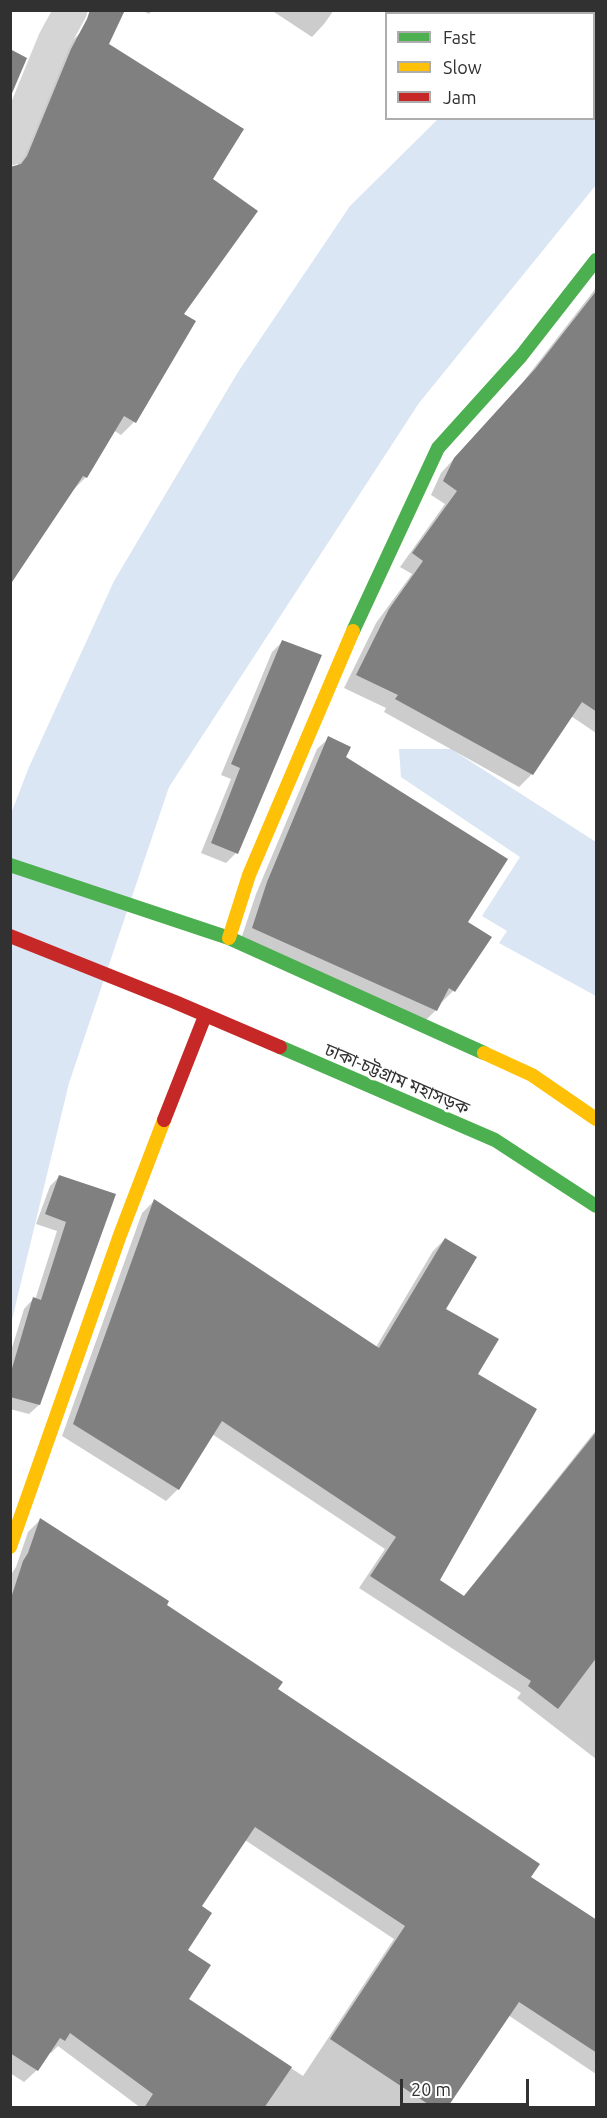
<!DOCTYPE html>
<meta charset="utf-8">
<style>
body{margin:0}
#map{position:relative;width:607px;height:2118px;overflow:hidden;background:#fff;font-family:Ubuntu,sans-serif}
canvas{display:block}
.frame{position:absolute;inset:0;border:12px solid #313131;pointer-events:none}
.legend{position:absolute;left:385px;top:12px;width:210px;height:108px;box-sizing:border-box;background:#fff;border:2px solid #adadad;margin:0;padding:8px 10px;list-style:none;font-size:18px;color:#313131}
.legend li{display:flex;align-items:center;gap:12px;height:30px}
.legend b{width:30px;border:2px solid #adadad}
.scale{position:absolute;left:400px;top:2079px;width:129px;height:27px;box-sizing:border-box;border:3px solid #313131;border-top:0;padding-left:8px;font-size:18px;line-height:21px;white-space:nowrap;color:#313131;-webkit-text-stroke:4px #fff;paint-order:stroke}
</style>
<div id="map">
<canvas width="607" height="2118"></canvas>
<div class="frame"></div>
<ul class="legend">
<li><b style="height:8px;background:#4caf50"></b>Fast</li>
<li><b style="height:8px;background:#ffc107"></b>Slow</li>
<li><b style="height:8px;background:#c62828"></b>Jam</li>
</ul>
<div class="scale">20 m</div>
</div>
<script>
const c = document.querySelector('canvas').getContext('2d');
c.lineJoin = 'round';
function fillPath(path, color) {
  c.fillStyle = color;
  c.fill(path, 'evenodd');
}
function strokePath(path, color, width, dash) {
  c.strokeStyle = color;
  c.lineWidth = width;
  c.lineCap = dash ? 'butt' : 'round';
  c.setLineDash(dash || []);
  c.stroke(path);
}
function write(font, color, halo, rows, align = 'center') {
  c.font = font + ' Ubuntu,"Noto Sans Bengali",sans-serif';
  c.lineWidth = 6;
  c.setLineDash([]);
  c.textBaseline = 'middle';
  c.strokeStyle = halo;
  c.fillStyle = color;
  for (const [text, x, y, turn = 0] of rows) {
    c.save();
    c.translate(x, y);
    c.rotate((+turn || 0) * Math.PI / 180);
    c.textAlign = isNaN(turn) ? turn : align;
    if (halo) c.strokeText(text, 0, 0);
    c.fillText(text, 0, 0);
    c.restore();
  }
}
fillPath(new Path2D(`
 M550 11H596V185L419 403 169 787 69 1083 11 1324 10 816 29 767 114 581 238 372 350 206 438 119 594 118V14L547 13Z
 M399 749H451L596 842V996L499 943 507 931 482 916 520 857 401 777Z`), '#dae6f3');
fillPath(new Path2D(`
 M141 10H152L149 14Z
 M271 10H334L324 24 312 37Z
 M83 30 211 179 182 314 134 422 121 435 113 430 86 477 73 490 16 168 58 64 70 43Z
 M596 288V733L571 716 532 774 519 787 384 712 386 708 344 688 376 623 412 574 400 567 445 504 431 495 441 473 523 382Z
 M282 642 236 853 226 863 201 853 231 779 221 775 272 652Z
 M329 738 466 922 453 991 442 1002 440 1001 436 1010 424 1022 241 939 256 894 317 749Z
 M60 1176 114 1195 39 1405 29 1414 10 1409V1354L24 1309 33 1299 35 1300 57 1231 36 1224 50 1186Z
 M154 1201 376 1347 433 1251 445 1239 444 1309 476 1375 438 1581 463 1597 596 1430V1759L517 1698 521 1693 359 1588 385 1549 212 1434 178 1489 166 1501 62 1436 142 1213Z
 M40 1520 165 1605 529 1877 596 1922V2074L432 1964 446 2108H141L58 2046 51 2053 49 2051 37 2070 24 2082 10 2073V1576L16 1567 28 1532ZM245 1840 394 1939 303 2076 187 1999 186 1950 200 1906Z`), '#0003');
fillPath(new Path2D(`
 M90 10H125L109 44 244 129 213 179 258 211 184 314 196 321 136 423 124 416 87 478 83 476 10 585V167L21 164 27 156 71 49 87 19Z
 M10 49 27 58 10 98Z
 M597 290V712L582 702 533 775 395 699 398 695 356 675 389 609 423 561 412 553 457 491 443 481 454 458 535 369Z
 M282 640 322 655 238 854 211 843 240 768 231 764Z
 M328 736 351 747 346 757 508 859 468 922 492 937 455 992 449 988 437 1011 252 928 267 882Z
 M59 1175 116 1194 40 1405 10 1397V1375L33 1297 41 1300 66 1222 45 1214Z
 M154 1199 379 1348 445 1238 477 1257 446 1309 499 1339 478 1374 537 1409 440 1580 464 1596 597 1431V1657L558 1709 528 1686 531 1681 370 1576 396 1537 222 1421 179 1490 73 1424Z
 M40 1518 169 1601 167 1605 283 1682 278 1689 540 1864 531 1877 597 1920V2053L519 2002 447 2108H434L330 2039 405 1926 255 1827 202 1906 212 1913 188 1950 211 1965 189 1999 292 2067 264 2108H144L153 2094 70 2033 65 2041 60 2038 38 2071 10 2053V1601L23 1561 28 1553Z`), '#808080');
strokePath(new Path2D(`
 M10 149 54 41 71 10`), '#d5d5d5', 33);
strokePath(new Path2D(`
 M353 631 438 448 521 356 596 260
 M10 865 229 938 484 1053
 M280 1047 495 1140 596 1206`), '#4caf50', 14);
strokePath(new Path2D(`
 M229 938 249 875 353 631
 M484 1053 532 1075 596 1119
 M10 1547 120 1235 164 1120`), '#ffc107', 14);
strokePath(new Path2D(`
 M10 936 175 1002 280 1047
 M164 1120 205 1016`), '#c62828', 14);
write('18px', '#313131', '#fff', [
 ["ঢাকা-চট্টগ্রাম মহাসড়ক",397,1079,23]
]);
</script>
